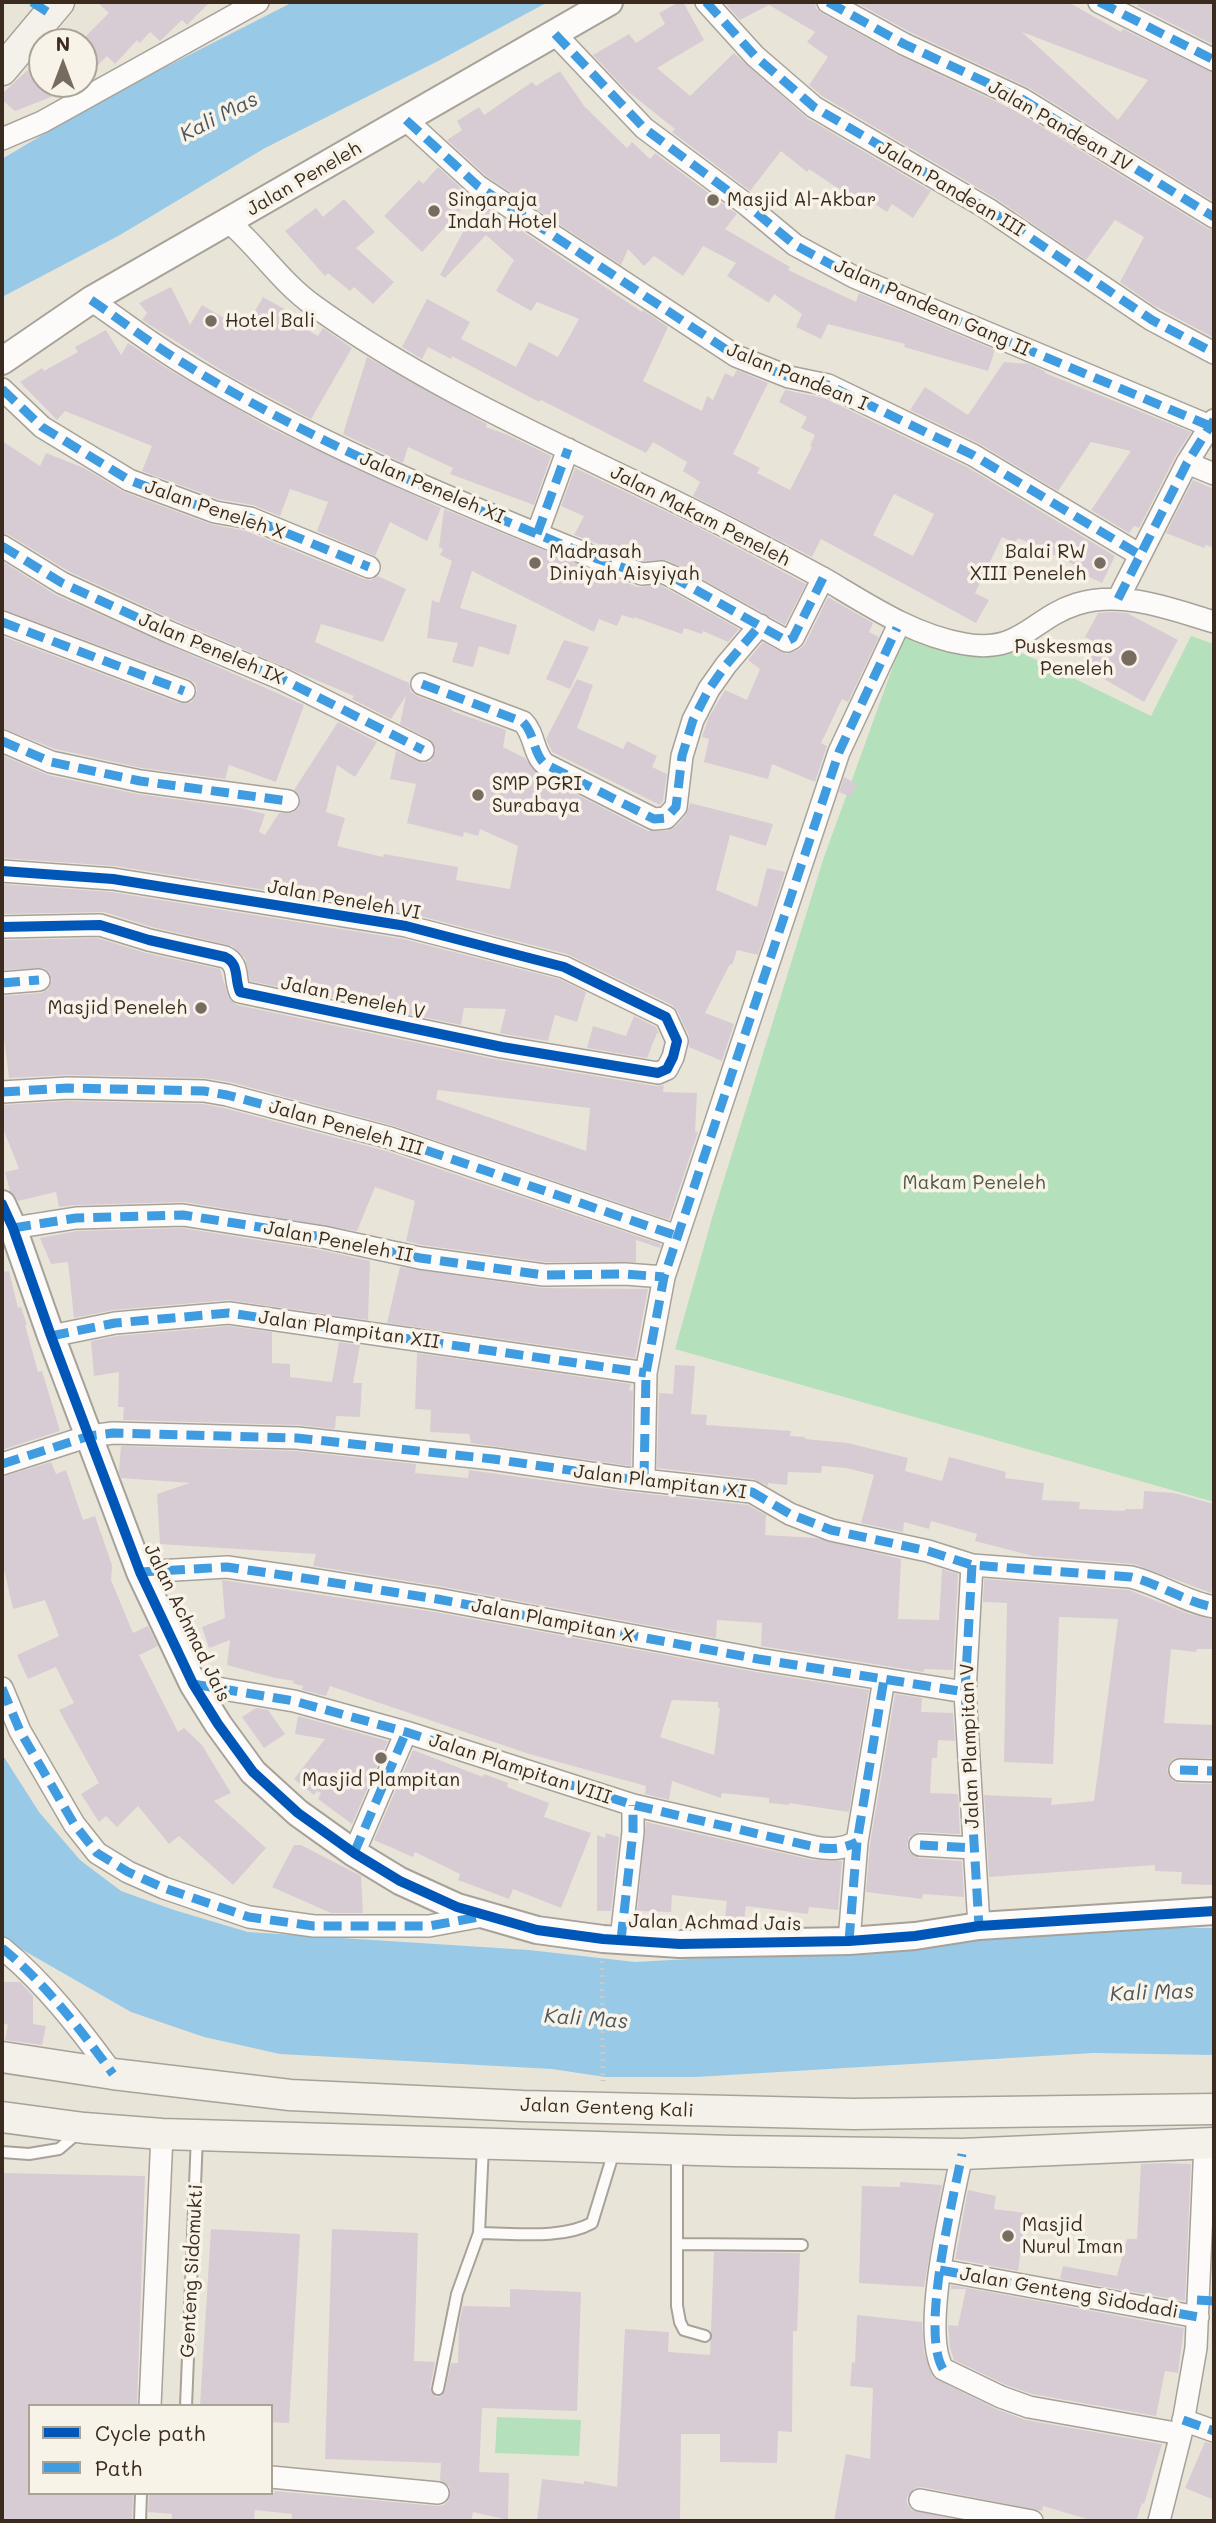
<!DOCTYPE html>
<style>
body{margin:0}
#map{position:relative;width:1216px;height:2523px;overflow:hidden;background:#e9e4d8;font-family:Mali,sans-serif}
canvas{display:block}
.frame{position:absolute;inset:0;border:4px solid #3b2a1e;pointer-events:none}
.legend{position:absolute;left:28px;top:2404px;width:245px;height:91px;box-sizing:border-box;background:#f7f3e8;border:2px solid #aca397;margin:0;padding:9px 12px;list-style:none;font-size:21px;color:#3b2a1e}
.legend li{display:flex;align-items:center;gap:14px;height:35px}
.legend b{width:35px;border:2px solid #aca397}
.north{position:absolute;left:28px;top:28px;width:70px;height:70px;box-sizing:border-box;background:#f7f3e8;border:2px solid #aca397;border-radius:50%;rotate:0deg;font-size:19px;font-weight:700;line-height:28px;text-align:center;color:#3b2a1e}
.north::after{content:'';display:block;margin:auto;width:24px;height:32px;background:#786b5f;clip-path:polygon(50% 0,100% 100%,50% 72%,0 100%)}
</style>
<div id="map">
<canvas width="1216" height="2523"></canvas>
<div class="frame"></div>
<ul class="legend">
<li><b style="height:9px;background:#0057b8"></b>Cycle path</li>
<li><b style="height:9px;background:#3f9ce0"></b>Path</li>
</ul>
<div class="north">N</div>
</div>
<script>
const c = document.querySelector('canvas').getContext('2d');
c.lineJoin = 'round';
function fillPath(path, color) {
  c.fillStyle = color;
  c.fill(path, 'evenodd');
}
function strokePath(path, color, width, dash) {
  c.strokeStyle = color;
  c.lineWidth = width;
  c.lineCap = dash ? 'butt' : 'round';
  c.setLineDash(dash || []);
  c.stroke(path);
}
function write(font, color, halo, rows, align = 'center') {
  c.font = font + ' Mali,sans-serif';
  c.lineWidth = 7;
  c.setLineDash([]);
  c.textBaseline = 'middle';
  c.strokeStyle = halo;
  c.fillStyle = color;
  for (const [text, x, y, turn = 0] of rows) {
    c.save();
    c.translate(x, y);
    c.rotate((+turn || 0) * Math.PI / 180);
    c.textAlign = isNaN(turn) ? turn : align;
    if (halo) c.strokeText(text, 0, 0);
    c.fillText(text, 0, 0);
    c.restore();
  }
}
fillPath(new Path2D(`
 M904 636 927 646 964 653H1022L1151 716 1191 636 1214 644V1502L675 1349 712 1218 823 860Z
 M497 2417 581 2420 579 2456 495 2453Z`), '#b4e1bb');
fillPath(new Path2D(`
 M293 2H548L440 60 265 148 120 235 2 297V159L101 100Z
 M2 1754 39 1812 80 1860 121 1891 174 1910 248 1932 529 1950 635 1962 890 1948 1117 1927 1214 1928V2055L1093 2053 696 2077H605L552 2069 280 2054 204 2037 131 2012 2 1938Z`), '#98c9e7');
fillPath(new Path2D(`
 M97 2H210L187 25 182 20 160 41 150 32 140 43 137 40 115 64 107 56 84 79V38L109 13Z
 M679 2H683L704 40 657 68 690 96 734 53 807 118 931 191 913 218 892 204 887 212 870 201 867 205 852 195 851 197 809 169 807 172 781 151 750 191 672 132 675 129 626 90 593 55 629 34 636 43 665 24 659 13Z
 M724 2H815L816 8 822 13 898 55 1016 111 1207 228 1214 230V338L1153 305 1120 282 1144 237 1115 220 1086 260 995 198 822 96 809 85 828 57 807 42 815 32 769 5 740 20Z
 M855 2H1068L1121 32 1123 29 1214 73V202L1029 88 910 32ZM1022 32 1148 80 1118 120Z
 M1140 2H1214V45L1137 6Z
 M31 67 42 78V84L82 85 15 111 2 100V94Z
 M560 71 584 106 627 148 632 142 650 159 655 153 737 214 725 229 790 267 788 270 856 302 859 293 995 350 988 371 904 347 905 344 828 324 821 339 796 327 802 314 774 294 769 303 727 276 736 263 703 246 683 276 654 256 644 266 628 249 621 265 486 176 447 140 462 130 457 121 479 107 484 115 532 82 536 86Z
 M438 167 472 198 422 252 384 216 419 180 423 184Z
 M344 199 375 232 356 248 394 282 373 304 354 287 350 291 328 273 325 276 285 231 316 208 323 217Z
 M479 202 642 312 643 310 668 327 643 381 702 411 707 396 713 400 725 373 733 377 737 370 768 383 733 454 760 468 757 473 790 490 812 447 810 446 815 435 801 428 807 417 779 402 785 390 824 398 967 467 1115 556 1102 583 1083 574 1085 570 1018 538 1015 543 1002 537 975 593 989 600 976 623 821 539 812 557 693 496 700 482 683 471 687 462 653 442 646 453 541 400 539 402 452 356 451 359 428 347 422 359 402 347 427 299 470 322 461 339 516 367 529 342 558 357 579 319 537 302 531 311 496 291 514 260 486 235 445 278 440 275ZM894 494 934 514 913 556 873 535Z
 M171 287 190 325 202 305 244 330 263 297 288 311 285 317 318 336 323 328 352 348 311 419 232 377 142 320 147 313 139 303Z
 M106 330 121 355 128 343 168 369 270 428 441 508 427 541 390 522 375 556 317 531 328 502 290 489 280 516 253 505 218 499 142 471 152 446 65 411 57 420 20 382 42 368 44 371 78 352 75 347Z
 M367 357 487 424 486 427 508 435 551 456 534 505 450 474 453 468 408 447 403 463 343 434Z
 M1004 362 1029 364 1045 371V373L1191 432 1175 457 1139 528 1134 526 1129 533 1091 510 1131 451 1091 442 1058 491 980 444 910 410 925 387 968 415Z
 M2 441 40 466 46 453 84 468 124 492 210 524 246 531 364 579 371 580 378 576 406 589 383 642 321 624 315 642 409 683 411 692 417 696 452 709V711L506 730 503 747 525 758 539 775 648 831H667L675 827 686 815 690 803 773 824 766 846 730 835 716 890 757 907 767 868 785 872 758 955 737 950 732 965 730 964 705 1013 734 1024 722 1061 689 1047V1036L678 1012 672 1005 567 954 408 913 115 866 2 858V755L48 775 137 794 240 808 265 814 259 832 265 835 279 813H292L299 808 300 797 294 790 338 722 377 742 355 777 337 765 326 812 345 818 337 846 383 857 384 854 458 867 456 880 510 889 518 846 480 829 478 836 464 832 463 837 407 823 416 784 390 779 396 751 423 763 431 761 436 750 429 739 400 724 406 696 391 719 352 699 354 696 174 620 68 571 9 535 2 533Z
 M575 468 692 524 806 584 785 625 667 560 644 561 574 535 584 516 561 506Z
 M1193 480 1214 489V548L1206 545 1204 548 1166 533Z
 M444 509 594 571 638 587 660 585 739 629 728 642 703 631 702 634 684 628 682 634 634 617V619L622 615 617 626 599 619 594 632 472 571 460 608 517 625 509 655 479 646 473 667 452 662 458 643 427 638 432 600 439 603 452 561 440 555 443 549 439 547Z
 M2 561 56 595 304 705 276 782 229 765 225 779 142 768 55 749 2 728V636L179 703 192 702 197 690 195 683 189 679 2 609Z
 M828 597 873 623 869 632 879 637 848 702 842 699 821 743 827 746 815 782 772 764 768 779 704 762 709 739 702 737 709 717 725 690 747 700 760 669 748 660 763 642 786 654 800 649 805 644Z
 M1112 612 1127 613 1178 640 1144 702 1085 668 1098 644 1085 637 1098 613Z
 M564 640 589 647 570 689 546 679Z
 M577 679 593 685 577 728 623 749 627 741 657 756 652 767 667 774 663 801 660 805 552 752 546 739Z
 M844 777 857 784 851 797 839 792Z
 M2 884 111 892 403 939 559 979 586 992 577 1022 555 1015 548 1041 504 1034 500 1033 506 1009 464 1008 461 1025 250 981 245 958 232 946 152 927 104 912 2 914Z
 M98 938 146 953 220 969 228 996 237 1005 499 1060 656 1086 664 1085 663 1092 697 1093 695 1132H698L669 1220 394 1126 230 1082 204 1078 68 1075 9 1078 4 1038 2 1039V996L41 993 47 990 52 980 50 973 44 968 2 970V940ZM438 1090 590 1108 586 1151 436 1099Z
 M634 1016 656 1027 659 1034 657 1033 647 1058 587 1048 593 1026 626 1036Z
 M68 1101 203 1104 224 1108 386 1151 661 1244 660 1248 636 1240V1262H545L422 1245 406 1241 415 1201 375 1187 357 1231 185 1202 76 1205 59 1207 56 1192 18 1201 10 1191 5 1172 19 1169 2 1126V1105Z
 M182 1228 321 1250 370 1261 368 1320 228 1300 114 1310 74 1318 68 1262 51 1264 40 1238 77 1231Z
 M400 1267 542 1288 648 1289 635 1358 387 1323Z
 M9 1271 18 1308 21 1307 27 1325H25L38 1372 42 1371 60 1431 2 1450V1272Z
 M229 1326 272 1332V1363L290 1364V1377L332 1382 339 1342 360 1345 353 1383H362L360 1417 336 1416 335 1429 297 1425 123 1420 124 1407H118L119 1372 94 1376 91 1341 117 1336Z
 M417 1353 631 1384 629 1390 633 1391 631 1466 471 1443 469 1434 430 1432 431 1410 415 1409Z
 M675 1365 695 1366 691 1414 707 1415 706 1425 791 1431 790 1436 805 1437V1439L848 1443 908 1458 905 1471 942 1481 949 1457 1006 1472 1005 1478 1044 1483 1042 1500 1080 1502 1079 1509 1125 1511V1509H1143L1144 1491 1174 1493 1214 1504V1582L1211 1593 1134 1564 1033 1556 975 1541 977 1534 931 1521 929 1529 904 1522 903 1532 861 1523 874 1475 846 1468 822 1466 821 1473 788 1472 787 1485 768 1483V1486L753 1479 657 1468 659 1393 673 1394Z
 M121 1446 296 1451 416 1464 415 1473 468 1478 469 1470 622 1491 748 1505 766 1515 765 1535 816 1538 901 1559 898 1619 939 1620 942 1569 958 1574 953 1670 924 1669V1672L761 1646 762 1623 717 1620 716 1638 439 1586 313 1566 316 1554 160 1544 157 1494 190 1483 121 1478 119 1472Z
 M51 1462 56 1474 66 1470 83 1520 95 1516 112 1565 111 1580 133 1633 148 1626 158 1646 139 1655 178 1732 184 1728 202 1745 231 1793 214 1801 266 1848 233 1885 179 1836 169 1844 138 1806 117 1827 106 1816 99 1822 81 1794 99 1783 59 1710 74 1703 56 1667 28 1679 17 1655 59 1636 45 1600 13 1609 2 1561V1477Z
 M984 1579 1129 1590 1189 1614 1214 1620V1649H1197L1196 1652 1171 1649 1164 1723 1214 1725V1758H1174L1169 1764 1167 1770 1173 1781 1179 1783 1214 1784V1885L1181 1884 1182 1872 1155 1871V1865L989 1877 984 1795 1052 1798 1051 1805 1094 1801 1118 1619 1059 1617 1053 1764 1004 1762 1007 1603 983 1602Z
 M222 1580 435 1612 756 1672 869 1690 849 1812 789 1803V1805L769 1803V1798L722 1793 721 1798 672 1781 669 1800 645 1794 646 1786 529 1754 330 1686 326 1696 302 1690 303 1686 292 1683 295 1681 275 1678 227 1665 230 1640 209 1648 202 1627 225 1618ZM672 1700 718 1702V1708H720L714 1755 660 1737Z
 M895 1694 922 1698 921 1712 953 1713 955 1741 938 1740 937 1758H932L930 1793 958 1794 960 1834 920 1832 909 1837 907 1845 909 1851 919 1858 962 1861 964 1897 923 1894 922 1899 866 1892 870 1844Z
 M256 1708 268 1710 285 1734 264 1748 242 1717Z
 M298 1716 388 1741 352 1824 318 1799 321 1793 317 1791 314 1795 294 1779 325 1739 295 1734Z
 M413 1750 483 1777 484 1774 508 1783 507 1787 549 1803 544 1817 591 1833 561 1908 513 1889 509 1899 458 1880 460 1874 415 1852 413 1857 374 1840Z
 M646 1822 813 1860 842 1861 838 1910 809 1907 808 1914 746 1906 744 1920 725 1918 727 1901 672 1895 671 1912 637 1911Z
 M606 1833 619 1837 611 1911H597V1835L605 1838Z
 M294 1845H301L361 1876 363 1913H331L272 1887Z
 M4 1982H20L33 1996V2024L46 2026 42 2045 5 2040 8 2025 2 2023Z
 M1163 2163 1191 2164 1185 2301 1060 2279 1063 2266 1117 2276 1127 2239H1137L1141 2164Z
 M2 2173 145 2176 137 2406H30V2493H133L132 2521H2Z
 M900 2182 942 2185 924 2287 859 2283 862 2186 900 2187Z
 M968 2190 996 2196 994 2209 1026 2213 1018 2271 955 2259Z
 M211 2229 300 2234 289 2423 271 2422V2406H200Z
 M332 2229 418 2233 414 2361 435 2362 430 2388 436 2397 441 2396 445 2391 451 2363H458L459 2323 463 2306 510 2307V2289L581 2292 577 2411 482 2408 479 2472 509 2473 508 2520 473 2512 471 2521H291L292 2514 255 2510 254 2521H171L172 2514 148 2512 149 2493H274L275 2491 437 2506 444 2505 449 2500 450 2487 440 2480 441 2463 325 2459Z
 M714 2252 800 2253 797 2331H793L792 2432 778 2431 777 2463 720 2462V2434H681L680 2521H537L542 2479 584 2484V2481L617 2487 625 2329 669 2332 668 2352 710 2355Z
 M951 2285 1184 2328 1178 2373 1165 2371 1156 2416 1032 2394 1006 2385 954 2360 950 2348 948 2325 958 2326 966 2289H951Z
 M857 2315 922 2322 924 2352 933 2377 996 2409 1026 2420 1162 2444 1144 2504 1142 2503 1136 2521H1094L1043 2506 1042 2511 922 2487 915 2488 907 2497V2504L912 2510 962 2521H834L846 2454 870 2459 873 2388 850 2386 852 2362 855 2363Z
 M1205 2442 1214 2444V2500L1185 2488Z`), '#d8ccd4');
const service = new Path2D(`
 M483 2146 479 2233C514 2233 561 2240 592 2223L615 2148
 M677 2150V2306L680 2322 684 2330 705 2336
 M2 2152 29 2154 59 2149 79 2132
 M677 2244 802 2245
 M438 2389 457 2294 479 2233
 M186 2406 197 2136
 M140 2521 141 2493`);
const minor = new Path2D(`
 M706 2 755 56 814 107 988 209 1152 320 1214 353
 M828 2 904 44 1022 99 1214 217
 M1099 2 1214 60
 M555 34 644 128 747 205 795 245 854 277 1210 426
 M406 120 478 186 736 356 789 377 828 385 973 455 1140 555
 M2 139 42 122 258 2
 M229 222C259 248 281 282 313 305 448 403 607 463 753 541 778 554 803 567 828 581 870 606 915 636 965 644 1021 654 1032 618 1077 604 1123 590 1170 609 1214 622
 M91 300C119 319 146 340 175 358 307 441 454 500 598 559L642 574 662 572 671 576 787 641 793 638 823 578
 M2 389 42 427 129 480 215 512 250 518 369 567
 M1187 463 1214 474
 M537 534 568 449
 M2 546 62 583 169 632 284 680 423 750
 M1118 599 1187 463 1214 420
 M2 622 184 691
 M422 684 523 722C535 734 533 754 545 764L654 819 666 818 676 807 682 756 693 720 709 689 726 665 760 625
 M2 741 51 762 140 781 288 801
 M2 871 113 879 406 926 564 967 666 1017 677 1041 673 1057 667 1069 658 1073 502 1047 240 992C234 979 240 964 225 957L149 940 100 925 2 927
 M2 983 39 980
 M2 1092 68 1088 204 1091 227 1095 390 1138 677 1236
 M13 1228 76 1218 183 1215 323 1237 420 1258 544 1275 625 1274 664 1277
 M51 1336 115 1323 229 1313 646 1373
 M2 1464 89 1436 113 1433 297 1438 493 1459 624 1478 752 1492 790 1514 831 1530 928 1551 972 1565 1131 1577C1160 1584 1185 1602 1214 1607
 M644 1479 646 1373 664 1277 839 752 900 622
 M972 1565 965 1692 979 1926
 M140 1572 227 1567 303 1578 437 1599 758 1659 965 1692
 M193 1684 294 1701 406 1732 633 1805 815 1847C831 1850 843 1849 857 1842
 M2 1688 20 1731 74 1824 97 1853 128 1872 164 1888 249 1917 314 1926H429L483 1916
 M1180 1770 1214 1771
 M920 1845 973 1848
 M354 1853 406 1732
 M621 1940 633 1832V1805
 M849 1941 857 1842 884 1679
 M2 1948C45 1983 80 2029 113 2074
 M962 2154C953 2200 920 2331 943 2369L1001 2397 1029 2407 1181 2434
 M940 2270 1198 2317
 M150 2406 162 2134
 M1183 2420 1214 2431
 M271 2477 438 2493
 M920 2500 1032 2521
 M1159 2521 1181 2434 1196 2348 1205 2143`);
const tertiary = new Path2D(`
 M2 361 91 300 609 2
 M2 1204 13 1228 51 1336 140 1572 193 1684 218 1724 253 1772 298 1813 354 1853 400 1881 457 1907 537 1930 603 1939 680 1944 849 1941 915 1936 979 1926 1214 1911`);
const secondary = new Path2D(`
 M2 70 59 2
 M2 2057 113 2074 290 2095 523 2106 854 2114 1214 2109
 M2 2117 84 2128 162 2134 732 2151 962 2154 1214 2143`);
strokePath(service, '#a7a299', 14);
strokePath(minor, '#a7a299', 24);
strokePath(tertiary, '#a7a299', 30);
strokePath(secondary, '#a7a299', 33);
strokePath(new Path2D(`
 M602 1961 603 2081`), '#cbc9c5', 4.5, [2, 5]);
strokePath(service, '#fcfbf9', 10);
strokePath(minor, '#fcfbf9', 21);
strokePath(tertiary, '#fcfbf9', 26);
strokePath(secondary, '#f4f1eb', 30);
strokePath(new Path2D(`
 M32 2 49 13
 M706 2 755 56 814 107 988 209 1152 320 1214 353
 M828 2 904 44 1022 99 1214 217
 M1099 2 1214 60
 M555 34 644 128 747 205 795 245 854 277 1210 426
 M406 120 478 186 736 356 789 377 828 385 973 455 1140 555
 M91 300C119 319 146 340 175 358 307 441 454 500 598 559L642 574 662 572 671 576 787 641 793 638 823 578
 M2 389 42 427 129 480 215 512 250 518 369 567
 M537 534 568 449
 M2 546 62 583 169 632 284 680 423 750
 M1118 599 1187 463 1214 420
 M2 622 184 691
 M422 684 523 722C535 734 533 754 545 764L654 819 666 818 676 807 682 756 693 720 709 689 726 665 760 625
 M2 741 51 762 140 781 288 801
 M2 983 39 980
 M2 1092 68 1088 204 1091 227 1095 390 1138 677 1236
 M13 1228 76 1218 183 1215 323 1237 420 1258 544 1275 625 1274 664 1277
 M51 1336 115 1323 229 1313 646 1373
 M2 1464 89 1436 113 1433 297 1438 493 1459 624 1478 752 1492 790 1514 831 1530 928 1551 972 1565 1131 1577C1160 1584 1185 1602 1214 1607
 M644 1479 646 1373 664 1277 839 752 897 628
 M972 1565 965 1692 979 1926
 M140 1572 227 1567 303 1578 437 1599 758 1659 965 1692
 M193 1684 294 1701 406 1732 633 1805 815 1847C831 1850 843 1849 857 1842
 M2 1688 20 1731 74 1824 97 1853 128 1872 164 1888 249 1917 314 1926H429L479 1917
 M1180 1770 1214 1771
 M920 1845 973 1848
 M354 1853 406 1732
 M621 1940 633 1832V1805
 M849 1941 857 1842 884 1679
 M2 1948C45 1983 80 2029 113 2074
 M940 2270 1198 2317
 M1197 2300 1214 2301
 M943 2369C920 2331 953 2200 962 2154
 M1183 2420 1214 2431`), '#3f9ce0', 9, [18, 9]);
strokePath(new Path2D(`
 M2 871 113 879 406 926 564 967 666 1017 677 1041 673 1057 667 1069 658 1073 502 1047 240 992C234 979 240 964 225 957L149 940 100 925 2 927
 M2 1204 13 1228 51 1336 140 1572 193 1684 218 1724 253 1772 298 1813 354 1853 400 1881 457 1907 537 1930 603 1939 680 1944 849 1941 915 1936 979 1926 1214 1911`), '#0057b8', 10);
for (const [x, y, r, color] of [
 [713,200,7,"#786b5f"],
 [434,211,7,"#786b5f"],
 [211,321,7,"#786b5f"],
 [535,563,7,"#786b5f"],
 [1100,563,7,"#786b5f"],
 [1129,658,9,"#786b5f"],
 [478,795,7,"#786b5f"],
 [201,1008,7,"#786b5f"],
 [381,1758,7,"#786b5f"],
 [1008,2236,7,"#786b5f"]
]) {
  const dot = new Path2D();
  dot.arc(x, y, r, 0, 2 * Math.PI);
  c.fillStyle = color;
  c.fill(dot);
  strokePath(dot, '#f7f3e8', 2.5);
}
write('19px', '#3b2a1e', '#f7f3e8', [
 ["Jalan Pandean IV",1060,126,30],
 ["Jalan Peneleh",304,179,-30],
 ["Jalan Pandean III",951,189,31],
 ["Jalan Pandean Gang II",932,308,24],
 ["Jalan Pandean I",797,377,22],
 ["Jalan Peneleh XI",432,488,23],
 ["Jalan Peneleh X",215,510,19],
 ["Jalan Makam Peneleh",700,516,27],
 ["Jalan Peneleh IX",211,649,23],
 ["Jalan Peneleh VI",344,900,10],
 ["Jalan Peneleh V",353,998,12],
 ["Jalan Peneleh III",346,1128,16],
 ["Jalan Peneleh II",338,1242,11],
 ["Jalan Plampitan XII",349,1330,8],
 ["Jalan Plampitan XI",660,1482,7],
 ["Jalan Plampitan X",553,1621,11],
 ["Jalan Achmad Jais",187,1623,64],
 ["Jalan Plampitan V",970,1746,-92],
 ["Jalan Plampitan VIII",520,1769,18],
 ["Jalan Achmad Jais",715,1923,1],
 ["Jalan Genteng Kali",607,2108,2],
 ["Genteng Sidomukti",192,2271,-87],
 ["Jalan Genteng Sidodadi",1069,2293,10]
]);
write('19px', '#3b2a1e', '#f7f3e8', [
 ["Singaraja",448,200],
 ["Indah Hotel",448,222],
 ["Masjid Al-Akbar",727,200],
 ["Hotel Bali",225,321],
 ["Madrasah",549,552],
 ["Diniyah Aisyiyah",549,574],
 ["Balai RW",1086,552,"right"],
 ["XIII Peneleh",1086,574,"right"],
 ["Puskesmas",1113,647,"right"],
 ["Peneleh",1113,669,"right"],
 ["SMP PGRI",492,784],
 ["Surabaya",492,806],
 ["Masjid Peneleh",187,1008,"right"],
 ["Masjid Plampitan",381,1780,"center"],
 ["Masjid",1022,2225],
 ["Nurul Iman",1022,2247]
], 'left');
write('19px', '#4e573f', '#f7f3e8', [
 ["Makam Peneleh",974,1183]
]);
write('italic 21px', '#4d565c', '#f7f3e8', [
 ["Kali Mas",219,117,-27],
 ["Kali Mas",1152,1993,-2],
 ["Kali Mas",586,2019,4]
]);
</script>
